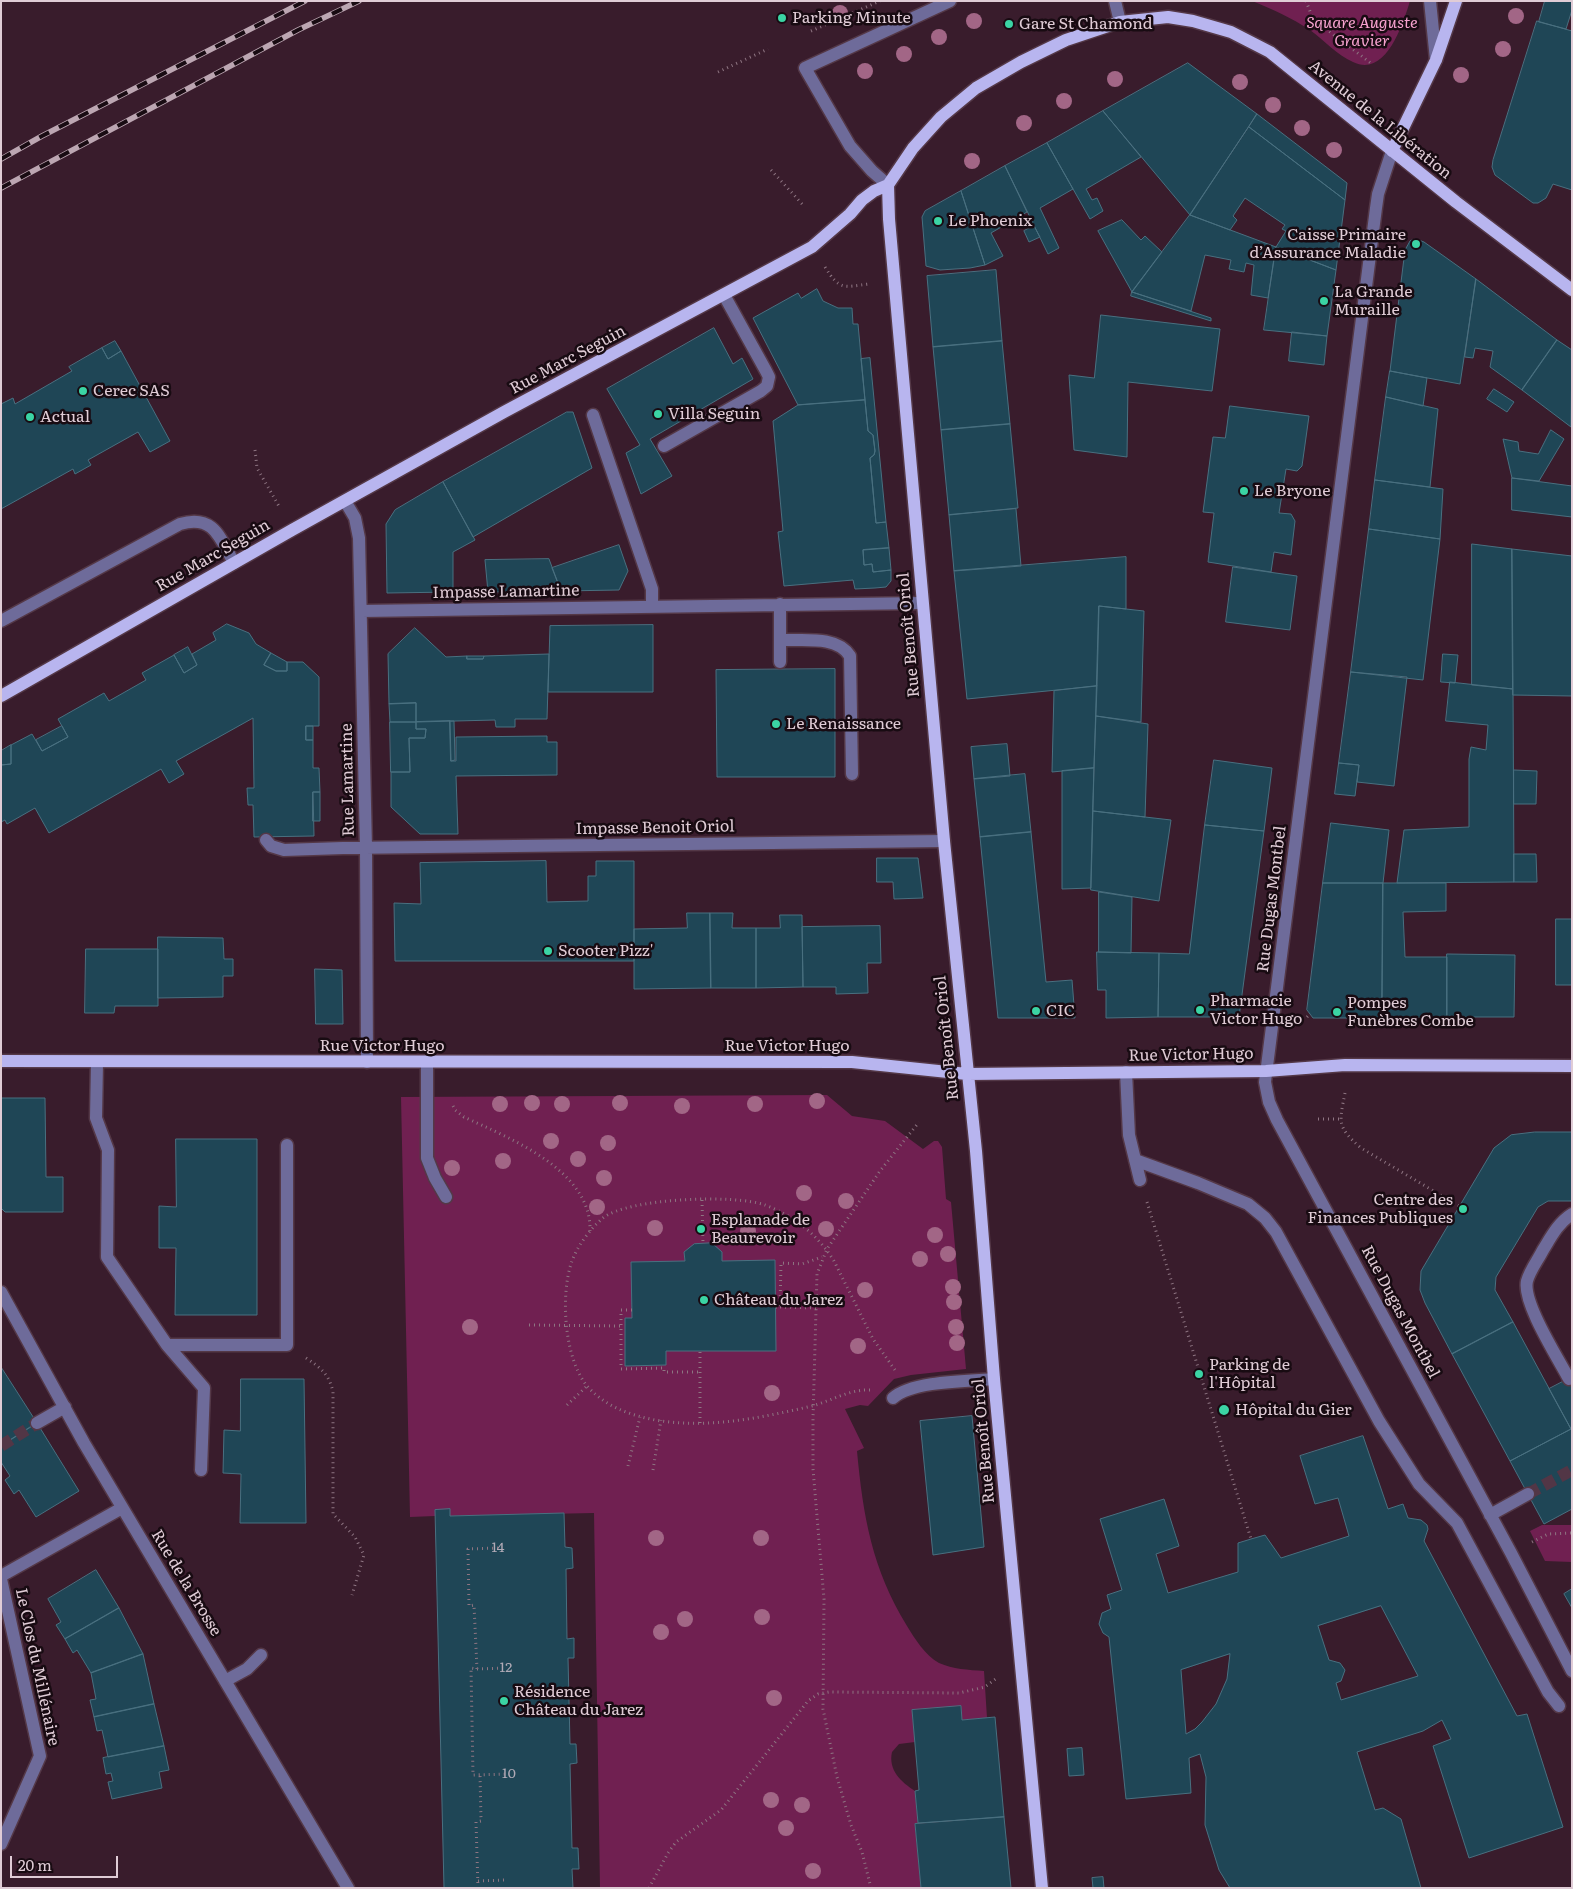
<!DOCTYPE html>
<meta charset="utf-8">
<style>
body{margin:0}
#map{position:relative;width:1573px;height:1889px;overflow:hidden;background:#391c2c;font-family:Literata,serif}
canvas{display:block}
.frame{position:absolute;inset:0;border:2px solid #e0ccd6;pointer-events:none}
.scale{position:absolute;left:10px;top:1856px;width:108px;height:22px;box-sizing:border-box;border:2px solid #e0ccd6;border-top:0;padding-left:6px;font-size:15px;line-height:18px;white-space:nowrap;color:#e0ccd6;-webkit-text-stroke:4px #180b12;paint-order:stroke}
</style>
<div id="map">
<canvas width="1573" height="1889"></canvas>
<div class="frame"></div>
<div class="scale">20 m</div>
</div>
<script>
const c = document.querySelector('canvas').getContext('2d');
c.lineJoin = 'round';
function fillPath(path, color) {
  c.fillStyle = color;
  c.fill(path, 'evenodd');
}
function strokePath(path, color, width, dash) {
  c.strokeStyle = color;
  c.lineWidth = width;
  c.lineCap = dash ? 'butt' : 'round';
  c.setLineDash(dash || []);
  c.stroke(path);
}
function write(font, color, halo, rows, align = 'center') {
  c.font = font + ' Literata,serif';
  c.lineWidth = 5;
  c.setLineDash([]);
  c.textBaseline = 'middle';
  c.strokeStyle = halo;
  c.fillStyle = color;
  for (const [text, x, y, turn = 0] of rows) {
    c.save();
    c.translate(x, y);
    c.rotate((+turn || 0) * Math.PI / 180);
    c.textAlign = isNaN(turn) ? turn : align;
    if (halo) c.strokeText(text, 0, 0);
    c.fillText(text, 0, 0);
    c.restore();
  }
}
fillPath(new Path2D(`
 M1252 1H1410C1403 24 1386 78 1353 62 1337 55 1324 40 1310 30 1292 18 1272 9 1252 1Z
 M827 1095 852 1116 885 1121 923 1149 934 1141H938L942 1147 946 1199 951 1202 966 1369 911 1375 894 1379 868 1406 860 1405 845 1409 864 1448 857 1451C863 1516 872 1569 907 1626 915 1639 925 1655 939 1663 953 1669 968 1670 984 1671L987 1718 962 1720 961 1706 912 1710 915 1742 899 1744 892 1752C888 1770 901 1782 915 1791L918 1823 915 1824 921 1888H600L594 1513 450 1516V1510L435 1516 410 1517 401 1097Z
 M1542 1525H1572V1562L1545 1561 1530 1531Z`), '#702051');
const building = new Path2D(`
 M1545 1H1572V10L1566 29 1539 22Z
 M1537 21 1572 31V190L1553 184 1546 198 1538 203H1533L1495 175 1492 167 1493 160Z
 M1188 63 1257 114 1190 215 1103 111Z
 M1103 111 1141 157 1086 189 1092 200 1097 198 1103 211 1090 219 1047 143Z
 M1257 114 1347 183 1345 200 1249 127Z
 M1249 127 1345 200 1336 270 1276 247 1286 231 1282 229 1285 225 1245 198 1233 216 1237 220 1230 230 1190 215Z
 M1047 143 1073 189 1040 208 1059 248 1048 254 1005 166Z
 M1005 166 1027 212 991 233 1003 256 985 265 961 191Z
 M961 191 985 265 970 268 940 270 926 266 922 217 925 211Z
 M1190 215 1276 247 1268 298 1251 295 1254 265 1246 263 1244 272 1229 269 1231 260 1205 255 1191 311 1132 292Z
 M1122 220 1141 240 1145 236 1162 252 1132 292 1098 231Z
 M1034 226 1040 237 1029 242 1024 231Z
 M1416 239 1424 242 1476 279 1460 384 1390 371 1405 250 1410 241Z
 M1276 247 1336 270 1327 336 1264 330Z
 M996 270 1002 341 933 347 927 276Z
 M1476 279 1557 340 1522 390 1490 367 1493 351 1475 348 1473 358 1465 357Z
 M817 289 823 301 838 308H852L853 324H858L865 400 798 405 753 318 798 293 801 298Z
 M1132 292 1211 318V321L1131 296Z
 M1101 315 1220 329 1212 391 1128 382 1127 457 1074 450 1069 375 1094 378Z
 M714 328 733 364 742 358 753 379 650 439 672 476 641 494 626 453 640 445 607 389Z
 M1292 332 1327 336 1324 365 1289 361Z
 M1557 340 1572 350 1571 427 1522 390Z
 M115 341 121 351 108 359 102 348Z
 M1002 341 1010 424 941 430 933 347Z
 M102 348 108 359 121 351 170 441 150 452 138 432 88 460 91 465 75 474 73 469 1 509V404L13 398 15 404 72 371 69 367Z
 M870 358 886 522 876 523 870 458 874 455 875 451 873 435 868 431 861 359Z
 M1390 371 1427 378 1423 406 1386 397Z
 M1494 389 1514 402 1507 412 1487 399Z
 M1386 397 1438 409 1430 487 1375 480Z
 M865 400 868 431 873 435 875 451 874 455 870 458 876 523 886 522 889 548 863 550 864 565 872 564 873 572 891 570V581L886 587 875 588 855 589 853 580 784 586 778 532 783 531 773 421 798 405Z
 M1230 406 1309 416 1302 466 1297 471 1286 469 1279 513 1291 514 1295 521 1291 555 1274 552 1271 572 1208 562 1214 513 1203 512 1213 437 1225 438Z
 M567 412H573L592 468 473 537 443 482Z
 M1010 424 1018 508 949 515 941 430Z
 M1551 430 1564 439 1539 481 1512 478 1503 439 1518 442 1519 451 1538 454Z
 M1512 478 1572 486V517L1512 510Z
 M1375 480 1443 489 1440 539 1369 529Z
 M443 482 475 540 453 552V592L387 593 386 524 395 510Z
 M1016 509 1021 566 954 571 949 515Z
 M1369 529 1440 539 1423 680 1351 672Z
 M1472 544 1512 549 1513 689 1472 685Z
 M619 545 628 571 619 590 561 591 552 568Z
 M889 548 891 570 873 572 872 564 864 565 863 550Z
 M1512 549 1572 556V696L1513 695Z
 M1126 557V609L1099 606 1097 686 967 699 954 571Z
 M549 559 561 591 488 592 485 560Z
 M1233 567 1297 576 1290 630 1226 622Z
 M1099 606 1144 611 1141 722 1096 716Z
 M227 624 249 633 256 644 271 653 264 665 276 671H287V662H303L319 677V726H306V740H313V768H319L320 792H313L314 836 254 837 253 805H248L247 788H254L253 718 176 761 184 774 169 783 161 769 49 833 35 808 7 824 5 820 1 822V765L11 764V745L32 734 42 751 68 737 58 719 104 693 109 701 146 680 142 673 174 655 184 673 197 665 192 654 216 640 213 633Z
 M653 625V692H548L550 626Z
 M415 628 446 657 467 656V659H483L484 656 549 654 547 719H515V727H496L495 720 416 722V703L389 704 388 654Z
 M188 647 197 665 184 673 174 655Z
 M271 653 287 662V671H276L264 665Z
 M1443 654 1458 655 1455 683 1441 682Z
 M467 656H484L483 659H467Z
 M835 669V777H717L716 670Z
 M1351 672 1407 677 1394 786 1357 782 1359 765 1339 763Z
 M1450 682 1513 689 1514 882 1397 883 1404 830 1469 827V759L1471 747 1486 750 1488 725 1446 721Z
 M1097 686 1094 768 1052 772 1054 691Z
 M416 703V722H390L389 704Z
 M1096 716 1148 724 1145 817 1093 811Z
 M450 721 451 761H456V737L547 736V742H557V775L456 776 458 834H420L391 807V772H410L409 738H425L426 729H416V722Z
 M450 721H454L455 760 451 761Z
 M390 722H416V729H426L425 738H409L410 772H391Z
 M62 726 68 737 42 751 36 740Z
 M306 726H313V740H306Z
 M1007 744 1010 776 974 779 971 747Z
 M11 745V764L1 765V751Z
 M1214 760 1272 768 1264 831 1205 825Z
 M1339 763 1359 765 1355 796 1335 794Z
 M1094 768 1091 888 1062 889V771Z
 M1514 770 1537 771 1536 804H1514Z
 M1025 774 1031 832 980 837 974 779Z
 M313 792H320V821H313Z
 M1093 811 1171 820 1159 901 1091 890Z
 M1331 823 1389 830 1383 883H1323Z
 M1205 825 1264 831 1239 1017H1158L1159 953 1189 954Z
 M1031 832 1046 982 1072 980 1075 1018H998L980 837Z
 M1514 854H1536L1537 882H1514Z
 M877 858H918L923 898 894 899 893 882H877Z
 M546 861 547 902 588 901V876H596V861H634V961H395L394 903 421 904 420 863Z
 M1323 883H1383L1382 1018H1313L1307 1010Z
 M1383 883H1446V911L1403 912 1405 957H1447V1017L1382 1018Z
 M1099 892 1132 897 1131 953 1099 952Z
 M687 913H710L711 988 634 989V929L687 928Z
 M710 913H733L732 928H756V988H711Z
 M780 915H802L803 987 756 988V928H780Z
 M1556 919H1572V985H1556Z
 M880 926 881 963H867L868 993 836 994V987H803L802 927Z
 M158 937 223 938 224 959H233V976H223V997L158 998Z
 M86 949H158V1006H115L114 1013H85Z
 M1097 952 1159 953 1158 1017 1106 1018V990H1098Z
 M1447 954 1515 955 1514 1017H1447Z
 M315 969 342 970 343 1024H316Z
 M1 1098H45L46 1177H63V1212H5L1 1208Z
 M1535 1132H1572V1201H1548L1538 1207 1496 1277 1495 1290 1513 1322 1452 1354 1425 1303 1420 1290 1421 1271 1494 1148 1511 1135Z
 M176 1139H257V1315H175L176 1248H159V1206L176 1207Z
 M712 1243 722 1252V1261L775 1260 776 1351H666V1365L625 1366V1318H632L631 1262 685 1261 684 1252 694 1244Z
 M1513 1322 1571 1429 1510 1461 1452 1354Z
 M1 1367 37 1423 1 1446Z
 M1572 1377V1509L1544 1524 1510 1461 1571 1429 1549 1389Z
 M241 1379H304L306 1523H240L241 1474 223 1473 224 1430 240 1431Z
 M972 1416 984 1547 933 1555 920 1421Z
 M37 1423 79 1491 36 1517 19 1490 14 1494 5 1480 10 1476 1 1462V1446Z
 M1363 1436 1388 1509 1403 1504 1408 1518 1421 1520 1427 1525 1428 1529 1424 1541 1517 1716 1527 1714 1563 1827 1469 1858 1433 1746 1451 1739 1442 1720 1423 1731 1357 1752 1375 1810 1383 1808 1401 1819 1421 1888H1230L1219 1870 1205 1825 1206 1777 1200 1754 1189 1758 1191 1793 1126 1799 1109 1637 1103 1633 1099 1624 1102 1613 1111 1609 1107 1595 1122 1590 1100 1519 1164 1499 1179 1546 1156 1554 1168 1593 1238 1572V1543L1251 1539 1265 1535 1281 1558 1349 1536 1338 1498 1315 1504 1300 1456ZM1381 1606 1418 1676 1341 1700 1336 1683 1341 1681 1345 1670 1340 1663 1329 1660 1318 1626ZM1230 1654 1227 1679 1216 1704 1202 1722 1195 1729 1186 1734 1181 1670Z
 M450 1509V1516L564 1513 565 1547 572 1548 573 1568 566 1569 567 1639 574 1638V1658H568L570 1744H576L577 1763 570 1764 572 1848H578L579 1869H572L573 1888H444L435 1510Z
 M96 1570 119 1608 65 1639 56 1625 61 1622 48 1599Z
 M1572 1589V1608L1564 1594Z
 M119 1608 143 1654 91 1673 77 1650 73 1653 65 1639Z
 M143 1654 154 1704 94 1717 90 1700 96 1699 91 1673Z
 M154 1704 164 1746 108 1757 102 1730 97 1731 94 1717Z
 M961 1706 962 1720 995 1717 1004 1817 918 1823 915 1791 919 1790 912 1710Z
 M164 1746 169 1770 159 1772 162 1788 112 1799 108 1782 113 1781 111 1773 106 1774 103 1758Z
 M1082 1748 1084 1775 1069 1776 1067 1749Z
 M1004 1817 1011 1888H921L915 1824Z
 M1103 1877 1104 1888H1093L1092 1878Z`);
fillPath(building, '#1f4656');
strokePath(building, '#497080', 1);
strokePath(new Path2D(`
 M1 1446 37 1423
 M1528 1494 1572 1470`), '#523646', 12, [12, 6]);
const minor = new Path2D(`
 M1115 1 1120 22
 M1430 1 1436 60
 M1392 151 1378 194 1376 208 1265 1082 1269 1102 1277 1120 1511 1553 1572 1671
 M888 185 872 171 850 146 805 68 950 1
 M593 415 652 589V606
 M664 446 761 391 767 386 769 377 766 371 724 295
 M345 501 355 518 359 538 366 848 367 1062
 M780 604V662
 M361 611 922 603
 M1 621 180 524C214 514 220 538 234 563
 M780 640C803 641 837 635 850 656L852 774
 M266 840 271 846 284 850 343 848 944 841
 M97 1062 96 1118 108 1150 107 1257 167 1345H287V1145
 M427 1062V1158L435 1178 446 1197
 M1126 1072 1129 1135 1140 1180
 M1135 1160 1198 1183 1248 1204 1265 1218 1276 1232 1379 1421 1419 1484 1457 1523 1548 1692 1559 1706
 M1 1292 84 1443 348 1888
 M167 1345 204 1388 201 1470
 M1569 1379C1558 1358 1522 1302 1527 1281 1530 1270 1538 1260 1543 1250 1551 1237 1558 1223 1572 1214
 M893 1398C912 1381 968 1381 994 1379
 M37 1423 65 1407
 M1490 1515 1528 1494
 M1 1576 122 1508
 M1 1579 40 1756 1 1844
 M225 1681 247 1669 261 1655`);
const major = new Path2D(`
 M1392 151 1436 60 1456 1
 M888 185 889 219 944 841 976 1151 994 1379 1042 1888
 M1 696 292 530 504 412 812 247 850 214 862 200 874 191 888 185 913 148 941 117 976 88 1021 62 1066 40 1120 22 1168 17 1193 21 1231 32 1270 52 1456 202 1572 290
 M1 1061 852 1062 967 1074 1266 1071 1345 1065 1572 1066`);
strokePath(minor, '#543847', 15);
strokePath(major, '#543847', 15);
strokePath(new Path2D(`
 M1306 1 1313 19 1372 64
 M811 31 880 1
 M718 72 768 49
 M771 170 804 206
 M825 267C840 291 843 287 869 284
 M255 450 257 468 280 508
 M1307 1017 1310 1014
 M1345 1093C1339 1123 1337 1127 1361 1148L1459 1206
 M453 1106 455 1110 464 1117C509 1138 592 1170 590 1231
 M1318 1119H1340
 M702 1200 703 1244
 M1147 1202 1251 1539
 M776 1307H780L781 1263 802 1264 822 1257
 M780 1307 816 1308
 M632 1310H621V1369L664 1368V1372H700
 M529 1325 621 1326
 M306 1358C321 1368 329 1374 333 1392V1514L355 1537 364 1555 352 1595
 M870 1390C850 1389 831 1401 812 1406 760 1418 708 1429 655 1420 630 1415 606 1407 588 1387 564 1360 560 1294 572 1261 578 1245 590 1229 603 1218 628 1198 735 1194 765 1205 794 1216 818 1235 834 1261L873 1339 895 1370
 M567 1405 587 1386
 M700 1423V1351
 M628 1466 640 1417
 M653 1470 661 1420
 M1532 1542 1548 1534 1572 1533
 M498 1548 468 1549 469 1606 474 1605 477 1669 471 1668 473 1775 509 1774
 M477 1669 506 1668
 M478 1881 504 1880
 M478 1888 476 1822 481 1821 480 1774
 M649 1888 668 1853 676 1842 721 1810 808 1701 818 1694 829 1692 959 1693 985 1687 997 1678
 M871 1888 862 1852 851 1825 837 1777 823 1709 824 1599 813 1469V1418L817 1274 827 1249 880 1171 919 1122`), '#8e7582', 3, [1, 4]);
strokePath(minor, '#6e6b9a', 12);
strokePath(major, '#b8b5ef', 12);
const rail = new Path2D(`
 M1 159 42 136 305 1
 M1 188 298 30 359 1`);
strokePath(rail, '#bca6b2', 5.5);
strokePath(rail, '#180b12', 4, [11]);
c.fillStyle = '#a26686';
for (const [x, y] of [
 [840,13],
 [1516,16],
 [974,21],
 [939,37],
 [1503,49],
 [904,54],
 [865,71],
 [1461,75],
 [1115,79],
 [1240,82],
 [1064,101],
 [1273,105],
 [1024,123],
 [1302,128],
 [1334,150],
 [972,161],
 [817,1101],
 [532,1103],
 [620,1103],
 [500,1104],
 [562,1104],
 [755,1104],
 [682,1106],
 [551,1141],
 [608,1143],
 [578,1159],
 [503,1161],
 [452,1168],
 [604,1178],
 [804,1193],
 [846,1201],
 [597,1207],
 [655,1228],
 [826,1229],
 [748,1231],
 [935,1235],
 [948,1254],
 [920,1259],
 [953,1287],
 [865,1290],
 [954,1302],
 [470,1327],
 [956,1327],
 [957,1343],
 [858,1346],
 [772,1393],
 [656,1538],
 [761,1538],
 [762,1617],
 [685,1619],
 [661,1632],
 [774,1698],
 [771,1800],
 [802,1805],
 [786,1828],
 [813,1871]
]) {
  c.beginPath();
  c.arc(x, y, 8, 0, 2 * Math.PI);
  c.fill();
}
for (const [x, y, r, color] of [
 [782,18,5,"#3bd4a4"],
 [1009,24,5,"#3bd4a4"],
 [938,221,5,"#3bd4a4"],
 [1416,244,5,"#3bd4a4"],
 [1324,301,5,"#3bd4a4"],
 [83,391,5,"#3bd4a4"],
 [658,414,5,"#3bd4a4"],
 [30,417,5,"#3bd4a4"],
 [1244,491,5,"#3bd4a4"],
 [776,724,5,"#3bd4a4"],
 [548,951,5,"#3bd4a4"],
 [1200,1010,5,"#3bd4a4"],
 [1036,1011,5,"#3bd4a4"],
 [1337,1012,5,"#3bd4a4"],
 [1463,1209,5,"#3bd4a4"],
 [701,1229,5,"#3bd4a4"],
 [704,1300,5,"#3bd4a4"],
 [1199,1374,5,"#3bd4a4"],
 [1224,1410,6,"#3bd4a4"],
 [504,1701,5,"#3bd4a4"]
]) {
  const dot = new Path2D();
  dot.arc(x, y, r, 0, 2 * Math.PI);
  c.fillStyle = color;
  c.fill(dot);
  strokePath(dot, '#180b12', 2);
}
write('14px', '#b0aab6', null, [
 ["14",498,1548],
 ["12",506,1668],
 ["10",509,1774]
]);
write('16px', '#e0ccd6', '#180b12', [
 ["Parking Minute",792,18],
 ["Gare St Chamond",1019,24],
 ["Le Phoenix",948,221],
 ["Caisse Primaire",1406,235,"right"],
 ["d’Assurance Maladie",1406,253,"right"],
 ["La Grande",1334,292],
 ["Muraille",1334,310],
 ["Cerec SAS",93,391],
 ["Villa Seguin",668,414],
 ["Actual",40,417],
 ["Le Bryone",1254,491],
 ["Le Renaissance",786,724],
 ["Scooter Pizz'",558,951],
 ["Pharmacie",1210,1001],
 ["Victor Hugo",1210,1019],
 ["Pompes",1347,1003],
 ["Funèbres Combe",1347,1021],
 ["CIC",1046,1011],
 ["Centre des",1453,1200,"right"],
 ["Finances Publiques",1453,1218,"right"],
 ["Esplanade de",711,1220],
 ["Beaurevoir",711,1238],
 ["Château du Jarez",714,1300],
 ["Parking de",1209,1365],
 ["l'Hôpital",1209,1383],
 ["Hôpital du Gier",1235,1410],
 ["Résidence",514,1692],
 ["Château du Jarez",514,1710]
], 'left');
write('italic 16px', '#f7a2cf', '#180b12', [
 ["Square Auguste",1362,23],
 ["Gravier",1362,41]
]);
write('16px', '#e0ccd6', '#180b12', [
 ["Avenue de la Libération",1380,120,39],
 ["Rue Marc Seguin",568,360,-28],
 ["Rue Marc Seguin",213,556,-30],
 ["Impasse Lamartine",506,592,-1],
 ["Rue Benoît Oriol",909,635,-95],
 ["Rue Lamartine",348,780,-91],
 ["Impasse Benoit Oriol",655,828,-1],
 ["Rue Dugas Montbel",1272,899,-83],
 ["Rue Benoît Oriol",947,1038,-96],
 ["Rue Victor Hugo",382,1046],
 ["Rue Victor Hugo",787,1046],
 ["Rue Victor Hugo",1191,1055,-1],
 ["Rue Dugas Montbel",1400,1312,62],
 ["Rue Benoît Oriol",984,1441,-95],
 ["Rue de la Brosse",186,1583,59],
 ["Le Clos du Millénaire",37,1667,78]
]);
</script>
